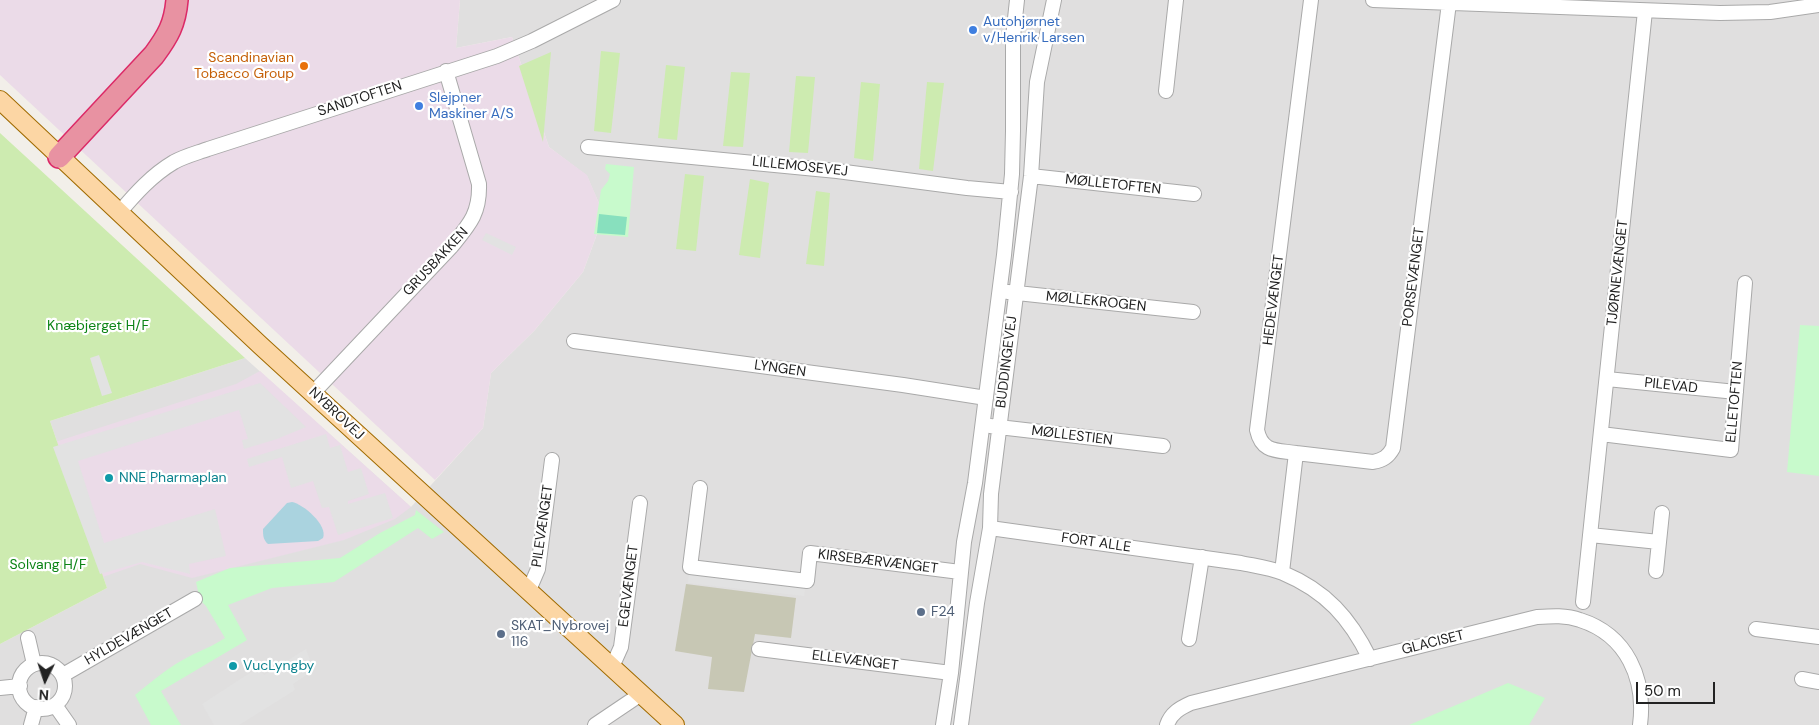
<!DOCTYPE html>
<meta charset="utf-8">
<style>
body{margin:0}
#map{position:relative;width:1819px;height:725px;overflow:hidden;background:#f2efe9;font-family:"DM Sans",sans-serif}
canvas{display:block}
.north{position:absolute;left:20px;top:655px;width:50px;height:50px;-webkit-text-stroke:4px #fff;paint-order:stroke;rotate:184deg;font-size:14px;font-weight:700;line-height:20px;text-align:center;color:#222}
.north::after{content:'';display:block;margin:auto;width:18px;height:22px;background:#222;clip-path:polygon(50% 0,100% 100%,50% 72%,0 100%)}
.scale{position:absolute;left:1636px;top:682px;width:79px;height:22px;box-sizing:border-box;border:2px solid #222;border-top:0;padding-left:6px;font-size:15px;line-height:18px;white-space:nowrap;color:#222;-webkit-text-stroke:4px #fff;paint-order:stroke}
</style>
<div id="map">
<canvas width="1819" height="725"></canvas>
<div class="north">N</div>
<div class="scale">50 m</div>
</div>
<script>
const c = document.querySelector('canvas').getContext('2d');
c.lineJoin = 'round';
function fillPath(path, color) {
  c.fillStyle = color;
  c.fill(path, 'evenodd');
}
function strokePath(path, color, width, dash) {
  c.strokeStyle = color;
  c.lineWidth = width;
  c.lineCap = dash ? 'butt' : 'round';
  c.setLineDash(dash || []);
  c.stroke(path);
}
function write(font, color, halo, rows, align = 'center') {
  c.font = font + ' "DM Sans",sans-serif';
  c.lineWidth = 4.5;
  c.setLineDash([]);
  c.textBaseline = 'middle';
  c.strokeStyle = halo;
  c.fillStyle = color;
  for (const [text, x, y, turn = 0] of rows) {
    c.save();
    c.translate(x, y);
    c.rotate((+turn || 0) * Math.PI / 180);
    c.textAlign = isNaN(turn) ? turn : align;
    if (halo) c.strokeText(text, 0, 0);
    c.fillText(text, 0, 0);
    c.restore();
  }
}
fillPath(new Path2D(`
 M460 0H1819V725H0V644L107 588 50 421 245 358 411 507 483 428 491 373 534 331 583 272 604 215 587 176 549 147 512 37 456 48Z`), '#e0dfdf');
fillPath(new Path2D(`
 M0 0H460L456 48 512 37 549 147 587 175 604 215 583 272 534 331 491 373 483 428 435 480 0 75Z
 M260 371 411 507 395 519 344 540 192 578 140 564 97 579 52 443 236 384Z`), '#ebdbe8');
fillPath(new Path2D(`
 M686 584 796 598 791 638 755 634 744 692 708 689 712 657 675 651Z`), '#c7c7b4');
fillPath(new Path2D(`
 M601 51 620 53 611 133 594 131Z
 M551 52 543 142 519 66Z
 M666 65 685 67 677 140 658 138Z
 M731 72 750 73 743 147 723 146Z
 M796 76 815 77 808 153 789 152Z
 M861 82 880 84 873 161 854 158Z
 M927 82 944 83 933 171 919 169Z
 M0 133 245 358 50 421 107 588 0 644Z
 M685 174 704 176 696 251 676 249Z
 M750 179 769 183 760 258 739 255Z
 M816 191 830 193 824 266 806 264Z`), '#cdebb0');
fillPath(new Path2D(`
 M606 164 634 167 628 237 594 234 601 190 608 181 610 174 605 169Z
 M1800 325 1819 326V476L1787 472Z
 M416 510 444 532 432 539 418 528 334 582 272 588 228 605 247 640 161 691 181 725H151L135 695C152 681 170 666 190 656 202 650 213 646 225 638L206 606 200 600 196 582 230 568 340 558 380 533 415 515Z
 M1508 683 1545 698 1529 725H1409Z`), '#c8facc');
fillPath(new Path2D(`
 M599 214 627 217 625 235 597 233Z`), '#88e0be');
fillPath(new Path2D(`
 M486 233 516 247 512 255 482 240Z
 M99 355 112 393 102 396 90 358Z
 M260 383 306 427 277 439 244 449 242 440 248 439 239 410 78 461 104 543 215 509 226 556 189 564 190 574 142 562 100 574 53 447Z
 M326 434 330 448 340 445 348 472 361 468 369 494 348 501V504L385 493 393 518 338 535 329 507 322 508 313 481 291 488 282 457 249 467 247 459Z
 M689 574 805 588 804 596 688 583Z
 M306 649 314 670 293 684 295 690 239 725H214L202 704 259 667 264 675Z`), '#e2e2e2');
fillPath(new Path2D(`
 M292 502C303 504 328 525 323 538L318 541 268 544C263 540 263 535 263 529L287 503Z`), '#aad3df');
const minor = new Path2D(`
 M1373 0 1720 13 1770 12 1819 5
 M1166 91 1176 0
 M588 147 837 171 967 188 1011 192
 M1031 176 1194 194
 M119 213C135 194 152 175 174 162 185 156 197 153 208 149L497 56 532 41 613 0
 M1008 292 1193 312
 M574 341 903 385 986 398
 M1607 379 1736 392
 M313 393 451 247C469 225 480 214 479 184L446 71
 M990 426 1163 446
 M1601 434 1731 450 1745 283
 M1296 453 1373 462C1383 460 1388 457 1393 448L1449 3
 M700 488 690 567 807 581 810 553 960 572
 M990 528 1241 563C1255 566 1270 568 1283 573 1326 591 1350 618 1370 659
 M1590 535 1659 542
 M1656 571 1662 513
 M1282 572 1296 453C1277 450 1262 453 1257 430L1311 0
 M529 590 538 569 552 460
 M1583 602 1645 11
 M1756 629 1819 637
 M28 638 34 664
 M1189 639 1202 557
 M759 649 951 673
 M19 686a23 23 0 1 1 46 0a23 23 0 1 1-46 0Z
 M612 667 621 647 640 503
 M63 675 195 599
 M1802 679 1819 682
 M0 688 20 686
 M55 705 69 725
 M31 725 36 707
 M595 725 641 694
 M943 725 951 673 964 542 975 483 1004 255 1012 174 1013 131V37L1017 0
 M961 725 977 603 990 528 991 494 1031 176 1037 82 1054 0
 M1167 725C1171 713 1180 708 1191 703L1537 617C1552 616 1566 615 1580 620 1627 635 1646 679 1640 725`);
const major = new Path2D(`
 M0 100 260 345 675 725`);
const highway = new Path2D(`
 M59 157 154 55C168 36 175 24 177 0`);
strokePath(minor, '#a9a9a9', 16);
strokePath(major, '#a06b00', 20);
strokePath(highway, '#dc2a67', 24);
strokePath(minor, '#fff', 14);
strokePath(major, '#fcd6a4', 18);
strokePath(highway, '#e892a2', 21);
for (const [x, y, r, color] of [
 [973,30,5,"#3f7fe0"],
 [304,66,5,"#e8710a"],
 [419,106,5,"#3f7fe0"],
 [109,478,5,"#0f9aa8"],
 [921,612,5,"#5c6f8a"],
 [501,634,5,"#5c6f8a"],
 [233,666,5,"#0f9aa8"]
]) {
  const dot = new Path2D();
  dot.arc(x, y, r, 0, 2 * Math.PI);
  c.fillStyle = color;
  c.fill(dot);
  strokePath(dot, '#fff', 2);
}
write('14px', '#366cbe', '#fff', [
 ["Autohjørnet",983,22],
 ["v/Henrik Larsen",983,38],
 ["Slejpner",429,98],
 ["Maskiner A/S",429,114]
], 'left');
write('14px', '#c56008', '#fff', [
 ["Scandinavian",294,58],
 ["Tobacco Group",294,74]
], 'right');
write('14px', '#222', '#fff', [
 ["SANDTOFTEN",360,99,-18],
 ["LILLEMOSEVEJ",800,167,6],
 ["MØLLETOFTEN",1113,185,6],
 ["GRUSBAKKEN",436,262,-47],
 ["TJØRNEVÆNGET",1618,273,-84],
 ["PORSEVÆNGET",1414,277,-83],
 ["HEDEVÆNGET",1274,300,-83],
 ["MØLLEKROGEN",1096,302,6],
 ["BUDDINGEVEJ",1007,362,-83],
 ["LYNGEN",780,369,8],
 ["PILEVAD",1671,386,6],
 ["ELLETOFTEN",1735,402,-85],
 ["NYBROVEJ",336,414,43],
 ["MØLLESTIEN",1072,436,7],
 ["PILEVÆNGET",543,526,-82],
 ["FORT ALLE",1096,543,8],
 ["KIRSEBÆRVÆNGET",878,562,7],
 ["EGEVÆNGET",629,586,-83],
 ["HYLDEVÆNGET",129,637,-30],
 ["GLACISET",1433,643,-14],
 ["ELLEVÆNGET",855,661,7]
]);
write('14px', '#0c8416', '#fff', [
 ["Knæbjerget H/F",98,326],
 ["Solvang H/F",48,565]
]);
write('14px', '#0d838f', '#fff', [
 ["NNE Pharmaplan",119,478],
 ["VucLyngby",243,666]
], 'left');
write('14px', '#4e5e75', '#fff', [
 ["F24",931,612],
 ["SKAT_Nybrovej",511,626],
 ["116",511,642]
], 'left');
</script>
